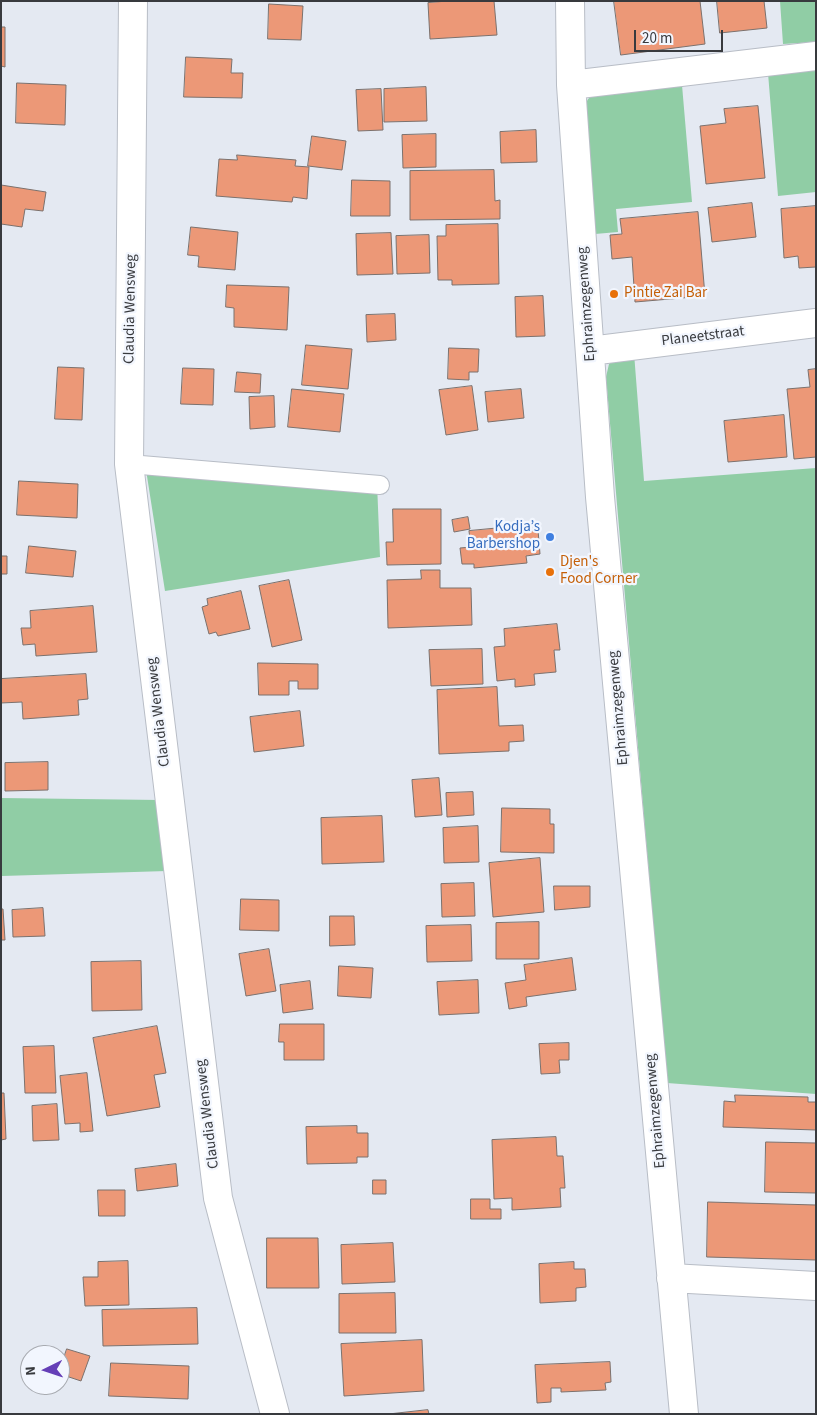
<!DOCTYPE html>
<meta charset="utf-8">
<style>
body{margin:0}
#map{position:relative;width:817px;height:1415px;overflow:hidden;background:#e4e9f2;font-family:"Source Sans 3",sans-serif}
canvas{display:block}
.frame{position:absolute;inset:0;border:2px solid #383a3e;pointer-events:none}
.north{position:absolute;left:20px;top:1345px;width:50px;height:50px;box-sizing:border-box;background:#f2f6fe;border:1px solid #a8abb1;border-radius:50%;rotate:266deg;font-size:14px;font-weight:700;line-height:20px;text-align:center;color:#383a3e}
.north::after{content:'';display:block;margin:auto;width:18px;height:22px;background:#653fb7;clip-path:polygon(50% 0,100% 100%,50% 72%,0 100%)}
.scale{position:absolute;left:634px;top:30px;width:89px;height:22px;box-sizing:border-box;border:2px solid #383a3e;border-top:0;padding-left:6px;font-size:15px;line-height:18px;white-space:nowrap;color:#383a3e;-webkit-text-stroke:4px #f2f6fe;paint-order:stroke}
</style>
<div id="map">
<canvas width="817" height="1415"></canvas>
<div class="frame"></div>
<div class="north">N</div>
<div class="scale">20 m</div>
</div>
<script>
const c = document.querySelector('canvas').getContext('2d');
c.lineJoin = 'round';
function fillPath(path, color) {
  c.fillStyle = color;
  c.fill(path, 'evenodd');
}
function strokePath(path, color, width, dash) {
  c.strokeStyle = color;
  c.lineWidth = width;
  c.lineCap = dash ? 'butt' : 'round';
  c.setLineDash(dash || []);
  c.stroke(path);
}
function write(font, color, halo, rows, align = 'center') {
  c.font = font + ' "Source Sans 3",sans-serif';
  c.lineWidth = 4.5;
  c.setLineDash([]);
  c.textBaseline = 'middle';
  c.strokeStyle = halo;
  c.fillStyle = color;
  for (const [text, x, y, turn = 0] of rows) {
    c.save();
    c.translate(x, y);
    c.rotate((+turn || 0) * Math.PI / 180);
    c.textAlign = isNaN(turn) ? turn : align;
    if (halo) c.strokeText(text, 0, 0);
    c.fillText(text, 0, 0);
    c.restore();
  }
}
fillPath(new Path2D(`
 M780 1H816V42L783 44Z
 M816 68V192L778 196 768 73Z
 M682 85 692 202 616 209 618 232 595 234 585 105 588 99 592 96Z
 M634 353 644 481 816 468V1094L667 1083 606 377 609 364 619 357Z
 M144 457 377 483 380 557 165 591Z
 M1 798 160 800 167 871 2 876Z`), '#90cda5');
const building = new Path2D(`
 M448 1H494L497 35 430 39 428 3Z
 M614 1H700L705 44 621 55Z
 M717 1H764L767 28 720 33Z
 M269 4 303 6 301 40 268 39Z
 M1 27H5V67L1 66Z
 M186 57 232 59 231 73H243L242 98 184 97Z
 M17 83 66 85 65 125 16 123Z
 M426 87 427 121 384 122V89Z
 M381 89 383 130 358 131 356 90Z
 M758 106 765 178 706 184 700 126 726 123 724 109Z
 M536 130 537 162 501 163 500 132Z
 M436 134V167L403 168 402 135Z
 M312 136 346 141 342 170 308 166Z
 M237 155 296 160 295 166 309 167 307 199 293 197 292 202 216 196 219 159 237 160Z
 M494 170 495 201 500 200V219L410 220V171Z
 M352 180 390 181V216H351Z
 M1 185 46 192 43 211 25 209 22 227 1 224Z
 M752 203 756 237 712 242 708 208Z
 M816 206V267L799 268 798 256 784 258 781 209Z
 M698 212 705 296 635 302 632 257 612 259 610 235 622 234 620 219Z
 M498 224 499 284 452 285V280H438L437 236H446V225Z
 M191 227 238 232 235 270 198 267 199 256 188 255Z
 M391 233 393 274 357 275 356 234Z
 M429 235 430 273 397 274 396 236Z
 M227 285 289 287 287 330 234 327V308L226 307Z
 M543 296 545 336 516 337 515 297Z
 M395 314 396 340 367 342 366 315Z
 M306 345 352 349 348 389 302 385Z
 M449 348 479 349 478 372H469V380L448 379Z
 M58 367 84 368 82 420 55 419Z
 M183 368 214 369 213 405 181 404Z
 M816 369V457L794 459 787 389 810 387 808 370Z
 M237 372 261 374 260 393 235 392Z
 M472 386 478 430 446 435 439 390Z
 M292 389 344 394 340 432 288 427Z
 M521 389 524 418 488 422 485 392Z
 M274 396 275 427 250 429 249 397Z
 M784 415 787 457 728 462 724 421Z
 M19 481 78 484 77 518 17 515Z
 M393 509H441V564L387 565 386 542H393Z
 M468 517 470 529 454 532 452 520Z
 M522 526 523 532 538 530 540 554 526 556 527 563 474 568V564H462L460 548 471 547 469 531Z
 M29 546 76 551 73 577 26 573Z
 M1 556H7V574H1Z
 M421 570H440V588H471L472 625 388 628 387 580 421 579Z
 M289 580 302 640 272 647 259 586Z
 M241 591 250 629 218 636 216 632 209 634 202 607 208 605 207 599Z
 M93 606 97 652 36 656 35 644 23 645 21 628H31L30 611Z
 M557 624 560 650H554L556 672 534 674 535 685 515 687V679L497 681 494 647 505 646 504 629Z
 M482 649 483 684 431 686 429 650Z
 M258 663 318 664V689H298V681H289V695H259Z
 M86 674 88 699 78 700 79 715 23 719 22 702 1 703V679Z
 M497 687 499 726 523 725 524 741 509 742V751L439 754 437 690Z
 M300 711 304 746 254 752 250 717Z
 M48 762V790L5 791V763Z
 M439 778 442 815 415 817 412 780Z
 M473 792 474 815 447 817 446 793Z
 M502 808 550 809V824H554V853L501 852Z
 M382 816 384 862 322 864 321 818Z
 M478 826 479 862 444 863 443 828Z
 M540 858 544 912 493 917 489 863Z
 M474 883 475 916 442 917 441 884Z
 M554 886H590V907L555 910Z
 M241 899 279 900V931L240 930Z
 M43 908 45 936 13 937 12 910Z
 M1 909H3L5 940H1Z
 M330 916H354L355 945 330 946Z
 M539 922V959H496V923Z
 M471 925 472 961 427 962 426 926Z
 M269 949 276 991 246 996 239 954Z
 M572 958 576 990 526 997 527 1006 509 1009 505 983 526 980 524 965Z
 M141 961 142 1010 92 1011 91 962Z
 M339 966 373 968 371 998 338 996Z
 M478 980 479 1013 439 1015 437 982Z
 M310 981 313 1009 283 1013 280 985Z
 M280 1024H324V1060H284V1042H279Z
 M157 1026 166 1073 154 1075 160 1107 107 1116 93 1038Z
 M569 1043V1060H559L560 1073 541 1074 539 1044Z
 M54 1046 56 1093H25L23 1047Z
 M87 1073 93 1131 80 1132V1123L65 1124 60 1076Z
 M1 1093H4L6 1139 1 1140Z
 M735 1095 808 1097V1102H816V1130L723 1127 724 1101 735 1102Z
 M57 1104 59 1140 33 1141 32 1106Z
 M357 1126V1133H368V1157H357V1163L307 1164 306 1127Z
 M556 1137 557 1156H563L565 1188H560L561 1207 512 1210V1198L494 1199 492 1140Z
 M766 1142 816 1143V1193L765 1192Z
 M176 1164 178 1186 137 1191 135 1169Z
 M373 1180H386V1194H373Z
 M98 1190H125V1216H99Z
 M471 1199H490V1209H501V1219H471Z
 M708 1202 816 1205V1260L707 1257Z
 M267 1238H318L319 1288H267Z
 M393 1243 395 1282 342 1284 341 1245Z
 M128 1261 129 1305 85 1306 83 1277H98V1262Z
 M574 1262V1269H585L586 1287 576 1288V1301L540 1303 539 1264Z
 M395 1293 396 1333H339V1294Z
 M197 1308 198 1344 103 1346 102 1310Z
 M422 1340 424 1391 344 1396 341 1344Z
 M67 1349 90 1356 81 1381 60 1374V1369Z
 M610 1362 611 1382 605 1383 606 1390 561 1392V1388H551V1402L537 1403 535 1365Z
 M111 1363 189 1366 188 1399 109 1396Z
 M428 1410 429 1414H389Z`);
fillPath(building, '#ec9877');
strokePath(building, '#7b716d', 1);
const lane = new Path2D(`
 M129 464 380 485`);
const street = new Path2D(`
 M133 1 129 464 218 1198 275 1414
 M570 1 571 85 600 497 684 1414
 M571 85 816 56
 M590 351 816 323
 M671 1278 816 1286`);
strokePath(lane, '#b8bdc6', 20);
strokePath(street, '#b8bdc6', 30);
strokePath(lane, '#fff', 18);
strokePath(street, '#fff', 28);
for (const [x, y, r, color] of [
 [614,294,5,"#e8710a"],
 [550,537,5,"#3f7fe0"],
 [550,572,5,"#e8710a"]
]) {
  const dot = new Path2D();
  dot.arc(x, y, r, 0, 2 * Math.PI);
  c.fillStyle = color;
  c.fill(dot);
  strokePath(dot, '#f2f6fe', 2);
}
write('15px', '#c56008', '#f2f6fe', [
 ["Pintie Zai Bar",624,294],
 ["Djen's",560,563],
 ["Food Corner",560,580]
], 'left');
write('15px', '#383a3e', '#f2f6fe', [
 ["Ephraimzegenweg",587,304,-94],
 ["Claudia Wensweg",131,309,-89],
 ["Planeetstraat",703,337,-7],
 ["Ephraimzegenweg",619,708,-95],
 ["Claudia Wensweg",159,712,-97],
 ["Ephraimzegenweg",656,1111,-95],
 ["Claudia Wensweg",208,1114,-97]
]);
write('15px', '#366cbe', '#f2f6fe', [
 ["Kodja’s",540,528],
 ["Barbershop",540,545]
], 'right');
</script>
